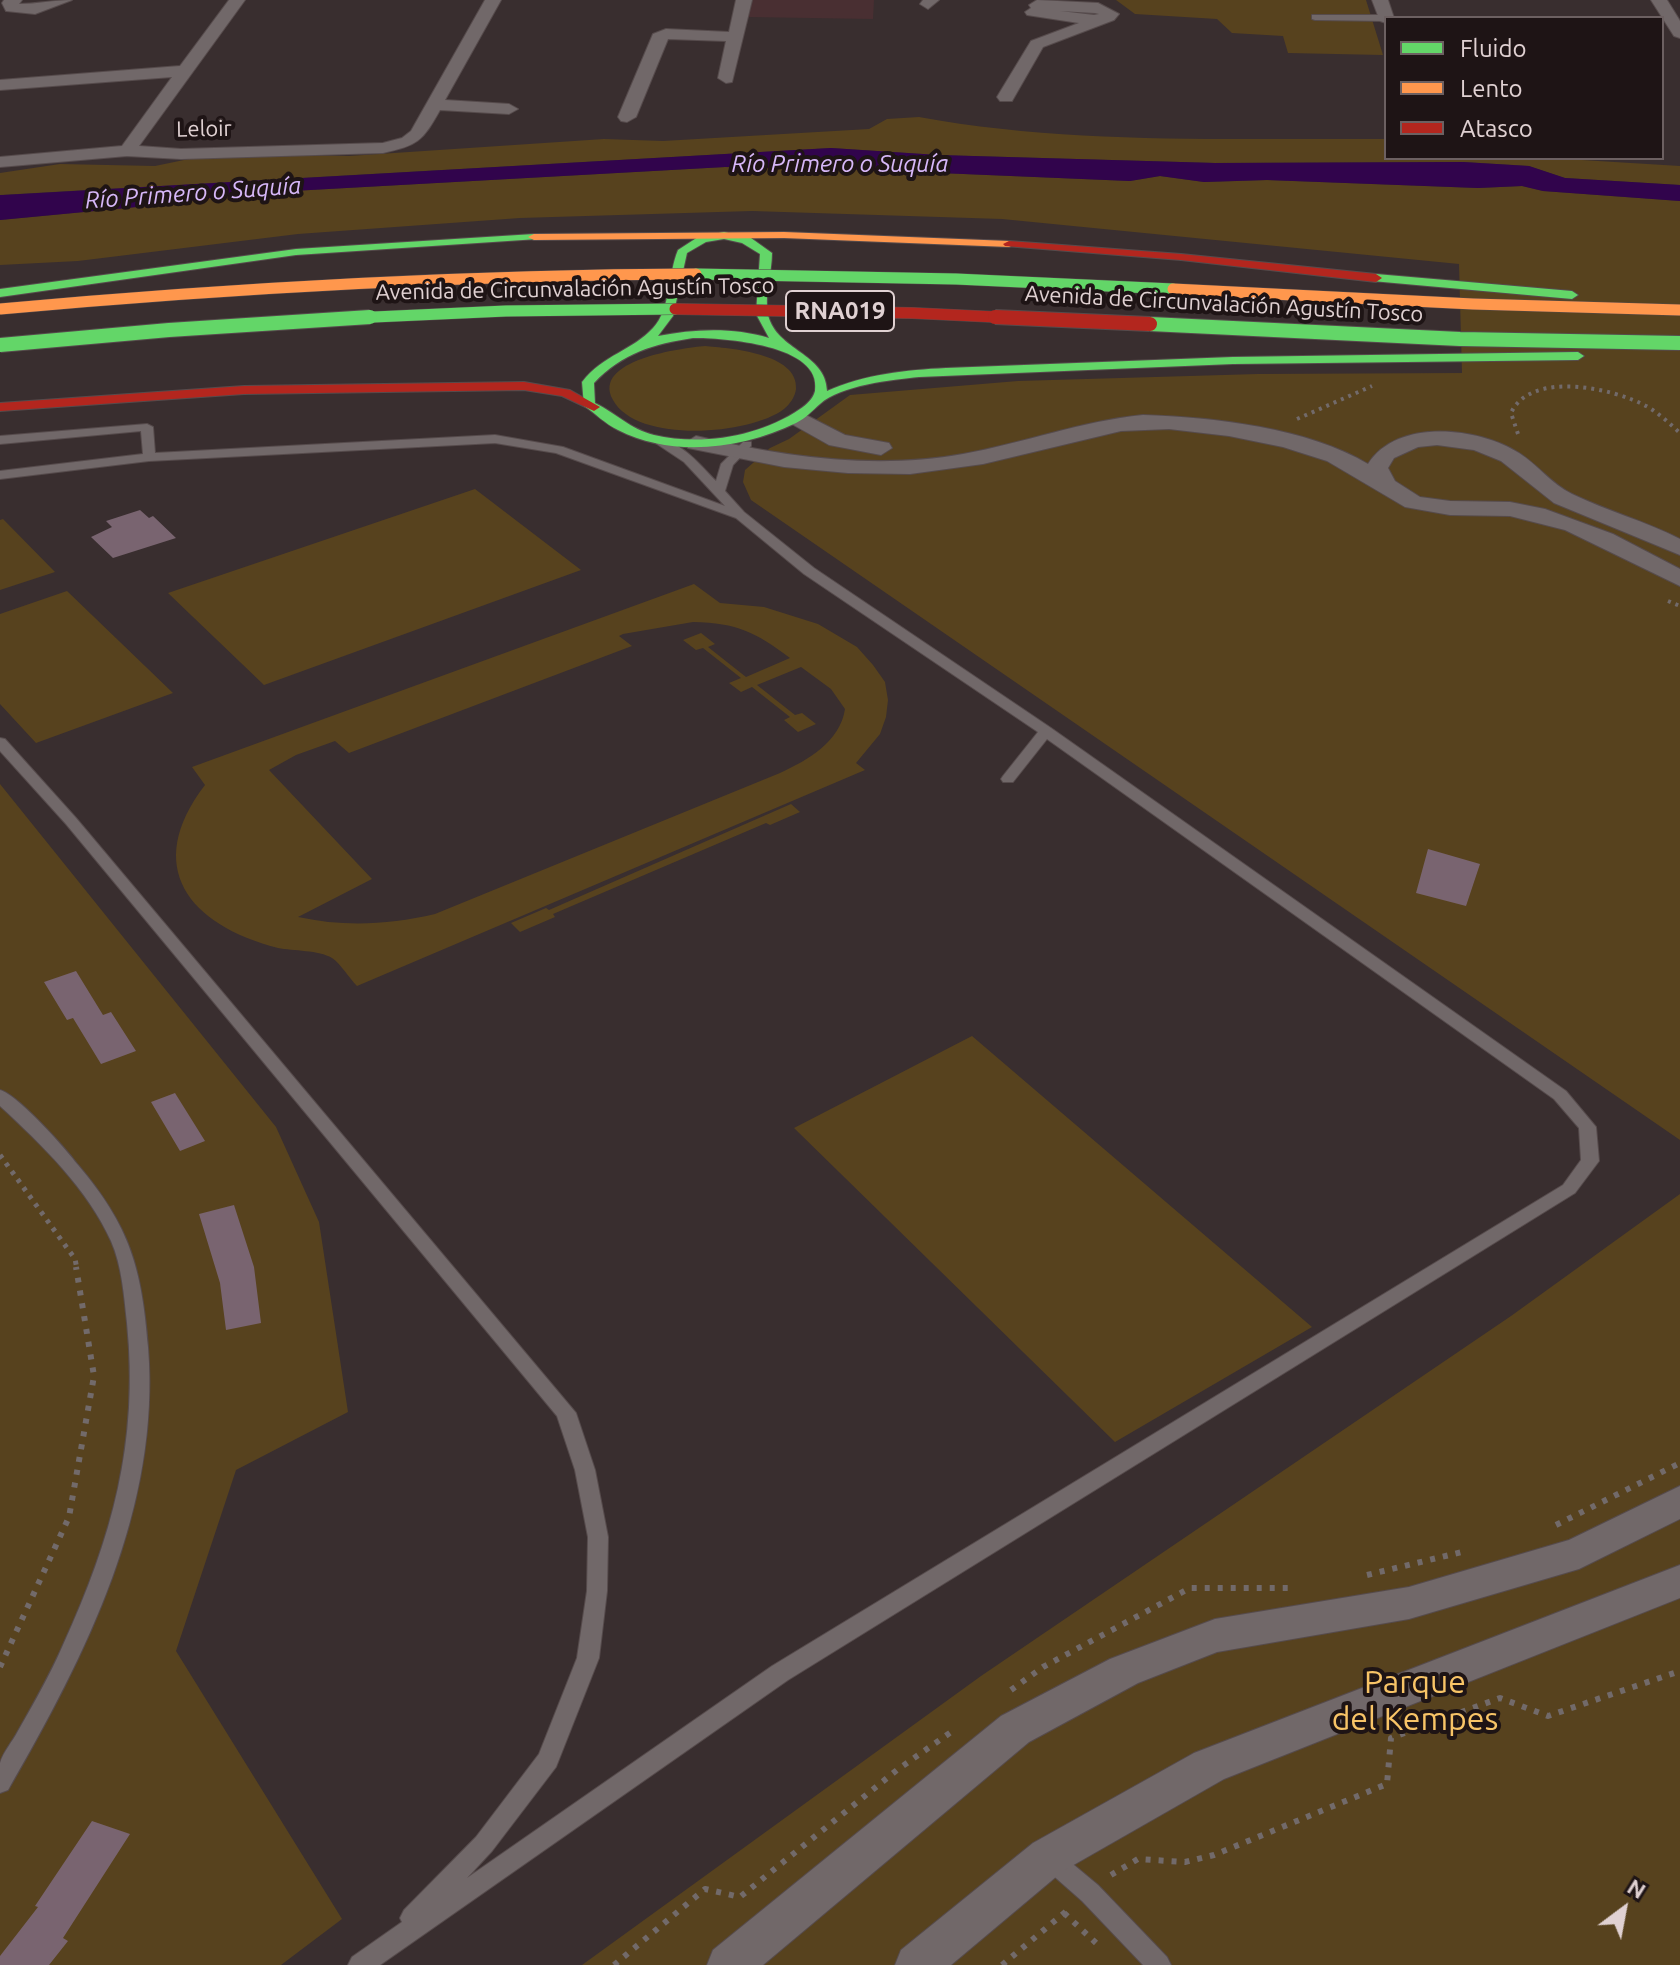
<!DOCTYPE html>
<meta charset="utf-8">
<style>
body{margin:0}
#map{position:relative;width:1680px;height:1965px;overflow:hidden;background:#392e2f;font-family:Ubuntu,sans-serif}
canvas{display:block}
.legend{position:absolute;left:1384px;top:16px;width:280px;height:144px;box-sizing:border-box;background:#1e1415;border:2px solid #6c6061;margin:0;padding:10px 14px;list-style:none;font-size:24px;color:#e0d1d2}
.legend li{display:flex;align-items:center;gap:16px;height:40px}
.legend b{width:40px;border:2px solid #6c6061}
.north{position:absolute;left:1584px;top:1869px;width:80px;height:80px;-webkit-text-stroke:6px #1e1415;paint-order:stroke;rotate:32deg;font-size:22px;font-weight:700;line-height:32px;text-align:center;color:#e0d1d2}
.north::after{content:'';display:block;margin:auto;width:28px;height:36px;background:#e0d1d2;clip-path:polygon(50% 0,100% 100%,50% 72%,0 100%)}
</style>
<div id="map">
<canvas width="1680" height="1965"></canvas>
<ul class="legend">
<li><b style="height:10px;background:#63d668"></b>Fluido</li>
<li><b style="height:10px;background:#ff974d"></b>Lento</li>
<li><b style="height:10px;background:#b3261e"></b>Atasco</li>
</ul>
<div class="north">N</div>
</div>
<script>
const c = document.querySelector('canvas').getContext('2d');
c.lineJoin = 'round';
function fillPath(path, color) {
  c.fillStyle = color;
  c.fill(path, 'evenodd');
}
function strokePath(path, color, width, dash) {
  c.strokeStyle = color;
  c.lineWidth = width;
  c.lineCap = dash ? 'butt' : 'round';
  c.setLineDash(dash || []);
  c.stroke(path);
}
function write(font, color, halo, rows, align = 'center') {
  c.font = font + ' Ubuntu,sans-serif';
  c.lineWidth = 8;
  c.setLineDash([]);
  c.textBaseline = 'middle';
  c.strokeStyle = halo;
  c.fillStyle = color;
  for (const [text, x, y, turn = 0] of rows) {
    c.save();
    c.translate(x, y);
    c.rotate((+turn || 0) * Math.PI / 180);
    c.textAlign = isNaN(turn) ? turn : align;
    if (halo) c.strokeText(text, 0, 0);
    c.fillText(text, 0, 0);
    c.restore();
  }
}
fillPath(new Path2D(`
 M751 0H874L873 19 748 17Z`), '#492f32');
fillPath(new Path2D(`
 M1116 0H1366L1383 55 1288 53 1283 36 1232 33 1217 19 1135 14Z
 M919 117C1072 145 1231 138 1386 139V158H1549L1680 166V185L1565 178 1529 166 1463 162 1215 163 938 155 831 148 0 195V173L60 164 155 166 213 154 349 156 604 139 663 141 869 129 887 119Z
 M725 167 845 169 1130 181 1160 176 1204 182 1267 180 1478 188 1522 186 1543 191 1680 201V1140L751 500 743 482 745 470 770 448 789 439 850 395 1018 381 1258 374 1462 373 1459 264 1002 219 752 211 520 218 298 234 78 261 0 265V220L168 204 238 194Z
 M705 346C728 348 799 353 796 389 795 397 790 404 784 409 750 435 637 444 613 400 591 360 682 348 705 346Z
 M475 489 581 570 264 685 168 593Z
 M3 519 55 572 0 590V520Z
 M694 584 720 603 764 607 818 624 857 647 873 665 885 682 888 700 886 717 880 734 856 763 865 770 357 986C349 978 341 964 332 958 319 950 293 951 278 948 189 925 142 867 205 785L192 767ZM693 622C738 623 755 632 790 658L746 677 708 647 715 644 701 633 683 640 696 650 703 648 741 678 729 683 741 692 752 687 790 717 784 720 798 732 816 724 802 713 795 715 757 685 801 667 831 689 845 709C840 742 808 760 780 773L435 914C388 925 344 927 298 917L372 879 269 770 296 755 335 741 349 753 632 646 619 636 623 634Z
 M67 591 173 693 36 743 0 704V614Z
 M0 784 276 1127 319 1222 348 1412 236 1470 176 1651 342 1919 281 1965H0Z
 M791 804 800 812 770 825 766 823 553 914 555 917 520 932 511 923 546 908 549 910Z
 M972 1036 1312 1327 1115 1442 794 1128Z
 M1680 1194V1965H582L981 1676 1511 1316Z`), '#57421e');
fillPath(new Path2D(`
 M831 148 938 155 1215 163 1463 162 1529 166 1565 178 1680 185V201L1543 191 1522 186 1478 188 1267 180 1204 182 1160 176 1130 181 845 169 725 167 238 194 168 204 0 220V195H3Z`), '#31044c');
fillPath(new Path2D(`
 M140 510 149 518 153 516 176 538 113 558 91 537 112 527 106 521Z
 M1428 849 1480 864 1466 906 1416 893Z
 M76 971 103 1015 111 1012 136 1051 101 1064 73 1018 67 1020 44 982Z
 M175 1093 205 1141 180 1151 151 1102Z
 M234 1205 254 1267 261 1323 226 1330 220 1283 199 1214Z
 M92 1821 130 1834 63 1938 68 1941 49 1965H0V1956L38 1907 35 1906Z`), '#796470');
const lane = new Path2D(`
 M1312 15H1386L1390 18H1386V21L1315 20 1312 19Z
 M147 424 153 427 155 453 495 435 563 447 725 506 684 462 654 442 656 440C679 438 701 466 716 481L721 464 743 442H751V446L733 465 725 491 744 512 814 568 1051 728 1566 1091 1596 1127 1599 1161 1575 1193 788 1680 380 1965H348L352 1957 402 1922 400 1918 404 1910 476 1837 539 1754 577 1658 587 1591 588 1537 575 1470 557 1416 66 824 0 751V738L5 739 76 818 576 1413 595 1470 608 1537 607 1591 599 1658 556 1767 492 1851 467 1878 772 1666 1563 1185 1581 1160 1579 1128 1554 1099 1047 739 1013 782H1003L1001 779 1003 776 1038 732 804 574 736 518 556 453 495 443 149 461 0 479V471L143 454 141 431 0 444V436Z
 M0 1090C18 1095 65 1148 78 1165 130 1226 142 1269 148 1347 161 1507 86 1655 8 1790L0 1793C0 1784 0 1771 0 1763 3 1752 13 1741 18 1731 34 1703 50 1675 63 1645 112 1538 139 1442 127 1323 124 1296 122 1266 111 1241 87 1188 42 1145 0 1106Z
 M1048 1847 1056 1850 1098 1885 1167 1957 1171 1965H1143L1082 1901 1040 1864 1037 1857 1040 1850Z`);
const street = new Path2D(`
 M4 0H22L19 4C37 4 54 0 72 0L35 14 6 11 2 3Z
 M229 0H245L139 146 181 149 383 143 402 138 411 131 485 0H501L445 100 509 104 518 109 509 114 440 110C422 142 418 145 383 153L181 159 127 156 0 167V157L122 146 172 77 0 90V80L180 66Z
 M736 0H752L732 82 726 83 718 78 726 41 668 39 636 117 627 122 621 121 618 117 653 34 666 29 729 32Z
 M923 0H939L928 9 920 4Z
 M1037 0 1098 3 1119 14 1114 20 1043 47 1012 101H1000L997 97 1031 41 1079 23 1027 15 1025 12 1031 8 1029 5ZM1060 11 1095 13 1099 14 1094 15Z
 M1372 0H1388L1394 18H1386V23L1380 21Z
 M1651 0H1667L1680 21V38L1674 36Z
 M798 411 845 435 889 443 892 448 881 455 829 445 790 423 787 418Z
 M1143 415C1213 417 1308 428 1368 464 1397 418 1478 427 1519 453 1538 465 1551 484 1572 494 1607 511 1645 521 1680 539V555L1554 503 1501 461 1474 450 1437 445 1418 447 1394 458 1388 468 1395 481 1420 497 1450 501 1510 502 1545 509 1613 534 1680 569V586L1565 530 1510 516 1450 515 1405 507 1327 461 1283 447 1229 436 1169 429 1121 431 983 464 910 474 848 473 784 467 688 448 685 443 696 436C782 457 876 470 963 454 1024 443 1082 421 1143 415Z
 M1680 1486V1519L1579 1569 1409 1619 1217 1652 1138 1683 1029 1742 763 1965H707L713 1950 1001 1716 1110 1659 1215 1619 1409 1587 1569 1540Z
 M1680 1565V1598L1224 1779 1063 1871 951 1965H895L901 1950 1033 1843 1194 1753Z`);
const fast = new Path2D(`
 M724 232 751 238 772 253C772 273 764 296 768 315 777 351 826 353 827 391 865 374 906 370 946 368L1233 357 1578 352 1584 356 1578 360 1233 364 919 377C892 380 841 385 820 404 812 411 806 418 796 423 742 449 673 458 618 430 605 424 595 413 584 406L582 382C604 354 632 351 653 328 671 309 668 273 678 250L698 237ZM724 239 742 243 760 254 756 314 769 338C733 327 694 329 658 336L673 316 687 253 706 242ZM693 338C722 338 823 344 815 391 813 399 806 405 800 409 759 437 701 446 654 435 630 429 616 413 595 403L594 383C622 353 654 344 693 338Z
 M534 234 538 235V239L296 255 0 297V289L296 249Z
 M1376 274 1572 291 1578 295 1572 299 1372 281 1370 278Z`);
const slow = new Path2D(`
 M784 232 1009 241 1015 244 1009 247 784 238 534 240 528 237 534 234Z`);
const jam = new Path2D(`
 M1009 241 1181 254 1376 274 1382 278 1376 282 1181 260 1005 246 1003 244Z
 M524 382 570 390 600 407 594 411 562 396 524 390 244 394 0 411V403L244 386Z`);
strokePath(lane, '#564b4c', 2);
strokePath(street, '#564b4c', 2);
strokePath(fast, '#564b4c', 2);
strokePath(slow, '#564b4c', 2);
strokePath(jam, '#564b4c', 2);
strokePath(new Path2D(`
 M1297 419 1372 386
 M1518 434 1511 413C1531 370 1613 388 1646 406 1659 413 1669 423 1680 433
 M1668 601 1680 606`), '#726a6a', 4, [3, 5]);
strokePath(new Path2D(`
 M0 1155 75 1259 77 1269`), '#726a6a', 5, [4, 6]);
strokePath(new Path2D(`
 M1556 1525 1680 1463
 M1367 1575 1462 1552
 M0 1667 69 1517 94 1376 76 1267
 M1011 1690 1043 1667 1190 1588H1290
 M1111 1875 1138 1859 1185 1862 1214 1855 1387 1784 1391 1738 1500 1698 1548 1716 1680 1671
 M1064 1913 1096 1943
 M614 1965 705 1889 740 1897 897 1770 954 1730
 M1002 1965 1069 1909`), '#726a6a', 6, [5, 8]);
fillPath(lane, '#716869');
fillPath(street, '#716869');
fillPath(fast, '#63d668');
fillPath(slow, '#ff974d');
fillPath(jam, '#b3261e');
const fastBridgeFar1 = new Path2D(`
 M696 274 956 279 1173 289
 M330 319 506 311 675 309`);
const fastBridge = new Path2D(`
 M1150 324 1460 339 1680 343
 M0 345 169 330 370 317`);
const slowBridge = new Path2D(`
 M1173 289 1473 304 1680 310
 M0 309C232 288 463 275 696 274`);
const jamBridgeFar1 = new Path2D(`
 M675 309 912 313 1038 319`);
const jamBridge = new Path2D(`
 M995 317 1150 324`);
strokePath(fastBridgeFar1, '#564b4c', 12, []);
strokePath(fastBridge, '#564b4c', 16, []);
strokePath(slowBridge, '#564b4c', 12, []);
strokePath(jamBridgeFar1, '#564b4c', 12, []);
strokePath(jamBridge, '#564b4c', 16, []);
strokePath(fastBridgeFar1, '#63d668', 11);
strokePath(fastBridge, '#63d668', 14);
strokePath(slowBridge, '#ff974d', 11);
strokePath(jamBridgeFar1, '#b3261e', 11);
strokePath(jamBridge, '#b3261e', 14);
write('22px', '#e0d1d2', '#1e1415', [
 ["Leloir",204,129,-1],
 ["Avenida de Circunvalación Agustín Tosco",575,289,-1],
 ["Avenida de Circunvalación Agustín Tosco",1224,304,3]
]);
write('italic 24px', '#d6b7f8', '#1e1415', [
 ["Río Primero o Suquía",840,164],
 ["Río Primero o Suquía",193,193,-4]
]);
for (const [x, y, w] of [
 [840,311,108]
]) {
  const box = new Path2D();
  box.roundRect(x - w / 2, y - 20, w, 40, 6);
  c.fillStyle = '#1e1415';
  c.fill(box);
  strokePath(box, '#e0d1d2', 2);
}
write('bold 24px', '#e0d1d2', null, [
 ["RNA019",840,311]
]);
write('32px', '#f8c467', '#1e1415', [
 ["Parque",1415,1682],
 ["del Kempes",1415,1719]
]);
</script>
